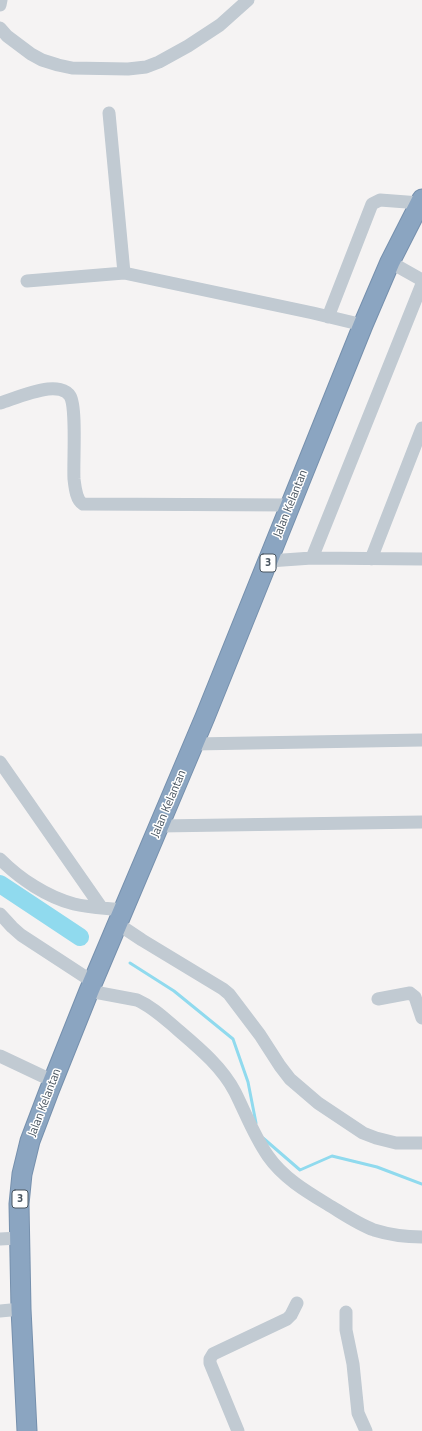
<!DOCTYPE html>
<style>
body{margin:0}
canvas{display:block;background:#f5f3f3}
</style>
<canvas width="422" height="1431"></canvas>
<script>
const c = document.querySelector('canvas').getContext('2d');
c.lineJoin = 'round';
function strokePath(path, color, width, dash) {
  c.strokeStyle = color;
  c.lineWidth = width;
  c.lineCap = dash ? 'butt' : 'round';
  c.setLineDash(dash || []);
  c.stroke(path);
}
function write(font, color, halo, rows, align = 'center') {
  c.font = font + ' "Titillium Web",sans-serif';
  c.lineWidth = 3;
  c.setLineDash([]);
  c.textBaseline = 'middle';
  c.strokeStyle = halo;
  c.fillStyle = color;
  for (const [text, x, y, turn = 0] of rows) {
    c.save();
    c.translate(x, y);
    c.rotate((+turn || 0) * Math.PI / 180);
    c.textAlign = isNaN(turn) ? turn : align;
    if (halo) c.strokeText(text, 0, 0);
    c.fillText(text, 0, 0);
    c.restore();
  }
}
strokePath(new Path2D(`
 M130 963 174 991 233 1039 248 1082 256 1123
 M263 1138 300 1170 332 1156 377 1167 422 1184`), '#90daee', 3);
strokePath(new Path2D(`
 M0 884 80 937`), '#90daee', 18);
const highway = new Path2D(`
 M27 1431 21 1309 19 1204 22 1174 30 1141 49 1091 89 991 205 717 363 325 390 262 422 199`);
strokePath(highway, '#7690ad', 21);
strokePath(new Path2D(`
 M0 5 1 0
 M0 28 7 36 31 54 42 60 58 65 72 68 128 69 146 67 159 62 188 46 220 25 248 0
 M109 113 124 273 313 313 363 325
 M390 262 422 280
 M27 281 124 273
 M328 317 372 204 380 200 420 203
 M0 403C15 398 32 391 48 389 55 388 66 389 70 396 77 407 73 462 74 479 75 487 76 500 83 504L291 505
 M312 558 422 284
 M371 559 422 428
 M269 561 312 558 422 559
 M194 744 422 740
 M0 762 101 907
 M160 826 422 822
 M0 859C20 879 47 897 74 904 90 908 108 908 124 910
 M0 914 12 927 21 935 93 982
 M118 924 142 940 223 989 229 994 260 1035 280 1066 290 1079 318 1103 363 1133 376 1138 396 1143H422
 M89 991 137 1000C153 1007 165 1019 178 1030 199 1048 222 1067 235 1092 246 1114 254 1136 268 1156 284 1179 309 1193 332 1207 345 1215 360 1225 374 1230 390 1235 406 1237 422 1237
 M378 999 410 993 415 997 422 1018
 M0 1056 53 1081
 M0 1239 19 1238
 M0 1311 21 1309
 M346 1312V1330L353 1364 358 1413 366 1431
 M238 1431 210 1363V1359L213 1354 287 1319 291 1315 297 1303`), '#c1cad2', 13);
strokePath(highway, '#8ba5c1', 19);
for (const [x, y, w] of [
 [268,563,16],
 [20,1199,16]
]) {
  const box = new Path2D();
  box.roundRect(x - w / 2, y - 9, w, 18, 3);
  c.fillStyle = '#fff';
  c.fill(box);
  strokePath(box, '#4a5661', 1);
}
write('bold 11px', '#4a5661', null, [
 ["3",268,563],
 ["3",20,1199]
]);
write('12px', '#4a5661', '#fff', [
 ["Jalan Kelantan",291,504,-68],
 ["Jalan Kelantan",169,804,-67],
 ["Jalan Kelantan",45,1103,-69]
]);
</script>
